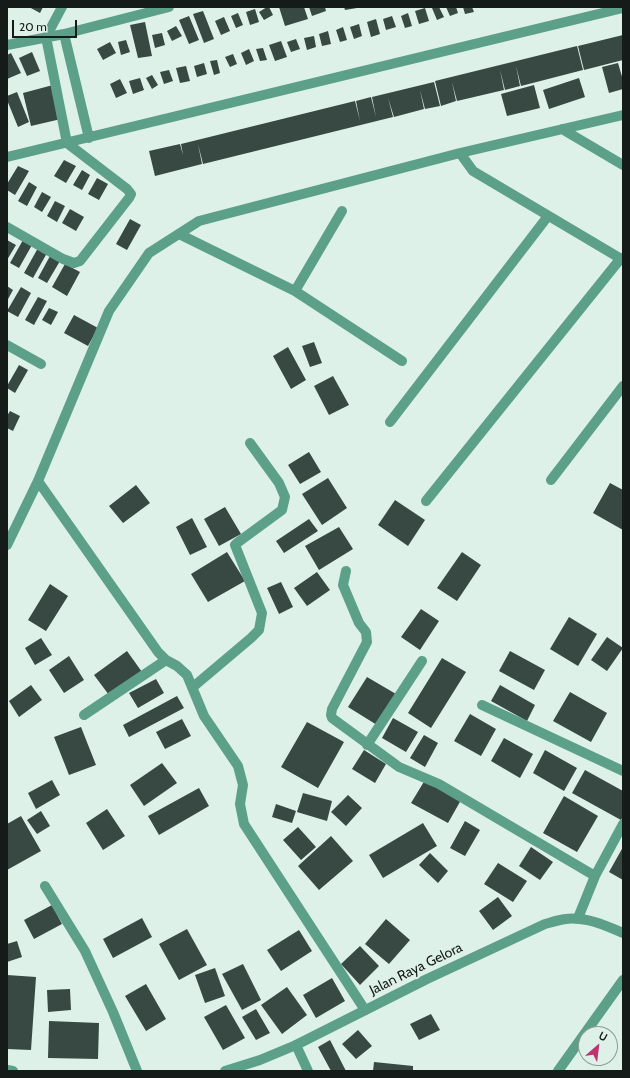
<!DOCTYPE html>
<style>
body{margin:0}
#map{position:relative;width:630px;height:1078px;overflow:hidden;background:#def1e9;font-family:Cabin,sans-serif}
canvas{display:block}
.frame{position:absolute;inset:0;border:8px solid #151b19;pointer-events:none}
.north{position:absolute;left:578px;top:1026px;width:40px;height:40px;box-sizing:border-box;background:#def1e9;border:1px solid #8e9b96;border-radius:50%;rotate:28deg;font-size:11px;font-weight:700;line-height:16px;text-align:center;color:#151b19}
.north::after{content:'';display:block;margin:auto;width:14px;height:18px;background:#be346f;clip-path:polygon(50% 0,100% 100%,50% 72%,0 100%)}
.scale{position:absolute;left:12px;top:20px;width:65px;height:18px;box-sizing:border-box;border:2px solid #151b19;border-top:0;padding-left:5px;font-size:12px;line-height:14px;white-space:nowrap;color:#151b19;-webkit-text-stroke:3px #def1e9;paint-order:stroke}
</style>
<div id="map">
<canvas width="630" height="1078"></canvas>
<div class="frame"></div>
<div class="north">U</div>
<div class="scale">20 m</div>
</div>
<script>
const c = document.querySelector('canvas').getContext('2d');
c.lineJoin = 'round';
function fillPath(path, color) {
  c.fillStyle = color;
  c.fill(path, 'evenodd');
}
function strokePath(path, color, width, dash) {
  c.strokeStyle = color;
  c.lineWidth = width;
  c.lineCap = dash ? 'butt' : 'round';
  c.setLineDash(dash || []);
  c.stroke(path);
}
function write(font, color, halo, rows, align = 'center') {
  c.font = font + ' Cabin,sans-serif';
  c.lineWidth = 4;
  c.setLineDash([]);
  c.textBaseline = 'middle';
  c.strokeStyle = halo;
  c.fillStyle = color;
  for (const [text, x, y, turn = 0] of rows) {
    c.save();
    c.translate(x, y);
    c.rotate((+turn || 0) * Math.PI / 180);
    c.textAlign = isNaN(turn) ? turn : align;
    if (halo) c.strokeText(text, 0, 0);
    c.fillText(text, 0, 0);
    c.restore();
  }
}
fillPath(new Path2D(`
 M29 7H43L40 13Z
 M267 7H269L273 15 264 20 259 12Z
 M279 7H304L308 19 285 26Z
 M309 7H325L326 11 312 16Z
 M344 7H357V8L345 10Z
 M434 7H439L444 17 437 20 432 8Z
 M446 7H456L458 13 450 16Z
 M463 7H472L474 12 465 14Z
 M425 8 429 21 419 24 415 11Z
 M255 9 259 22 250 25 246 12Z
 M203 11 214 39 204 43 193 14Z
 M238 13 243 25 236 28 231 16Z
 M408 13 412 26 405 28 401 16Z
 M189 16 199 40 189 44 179 20Z
 M392 16 396 27 386 30 383 19Z
 M224 17 230 31 221 35 215 21Z
 M376 19 380 34 371 37 367 22Z
 M145 22 152 56 138 58 130 25Z
 M359 24 362 36 354 39 350 27Z
 M176 26 182 36 172 41 167 31Z
 M343 27 347 40 340 42 336 30Z
 M328 31 331 44 322 46 319 34Z
 M162 33 165 45 155 48 152 35Z
 M623 35V60L584 70 578 46Z
 M314 36 316 47 307 50 304 38Z
 M296 39 300 49 291 52 287 42Z
 M126 40 130 52 121 55 118 42Z
 M281 41 287 57 275 61 269 45Z
 M110 42 116 53 103 60 97 49Z
 M577 46 583 70 521 86 516 66 520 86 505 90 500 70 504 90 457 101 452 82 456 101 441 106 435 81Z
 M263 48 267 60 260 61 256 49Z
 M249 49 254 61 246 65 241 53Z
 M32 52 40 71 27 76 19 58Z
 M11 53 21 73 7 79V55Z
 M233 54 237 64 230 67 225 57Z
 M217 60 220 73 214 75 210 61Z
 M204 63 207 74 197 77 194 66Z
 M618 63 623 80V89L609 93 602 67Z
 M186 66 190 81 180 83 176 68Z
 M169 70 173 81 164 84 160 72Z
 M152 75 158 85 152 89 146 78Z
 M140 78 144 90 133 94 129 81Z
 M579 78 585 97 549 109 543 90Z
 M120 79 127 93 116 98 110 84Z
 M434 82 440 106 425 109 420 90 424 109 394 117 388 98 393 117 203 164 198 144 202 164 155 176 149 151 180 144 183 155 181 144 355 101 360 121 356 101 371 97 376 117 372 97Z
 M53 85 61 119 31 126 23 93Z
 M534 85 540 108 507 116 501 94Z
 M17 92 29 122 18 127 7 100V96Z
 M64 160 76 166 66 183 54 176Z
 M18 166 29 171 15 195 7 190V184Z
 M82 170 90 175 82 190 73 185Z
 M97 178 108 184 99 200 88 194Z
 M29 182 37 187 27 206 18 201Z
 M42 192 51 197 42 212 34 207Z
 M55 201 65 206 57 222 47 216Z
 M70 209 84 217 76 231 62 223Z
 M130 219 141 225 127 250 116 244Z
 M7 240 16 245 7 260Z
 M23 240 32 245 19 268 10 263Z
 M38 248 47 253 33 278 24 273Z
 M50 256 60 261 47 283 38 278Z
 M65 264 80 272 67 296 52 287Z
 M7 286 13 290 7 301Z
 M21 287 31 293 18 317 7 311Z
 M38 297 47 301 34 325 25 320Z
 M49 308 58 312 51 325 42 320Z
 M74 315 98 328 88 346 64 333Z
 M314 342 322 363 310 367 302 346Z
 M288 347 306 380 291 389 273 356Z
 M19 365 28 370 15 393 7 388V386Z
 M333 376 349 405 329 415 314 386Z
 M10 411 20 416 13 431 7 428V416Z
 M309 452 321 472 300 484 288 465Z
 M328 478 347 508 322 525 302 494Z
 M610 483 623 490V530L593 513Z
 M136 485 150 503 123 523 109 506Z
 M395 500 425 520 408 546 378 525Z
 M225 507 241 534 219 546 204 519Z
 M192 518 207 547 190 555 176 527Z
 M309 519 318 531 284 553 276 541Z
 M339 527 353 549 319 570 305 546Z
 M227 552 245 581 208 602 191 574Z
 M462 552 481 565 457 601 437 588Z
 M317 572 330 590 307 606 294 588Z
 M281 582 293 607 279 614 267 588Z
 M50 584 68 596 46 631 28 620Z
 M421 609 439 621 420 650 401 637Z
 M569 617 597 634 578 666 550 649Z
 M607 637 623 648 607 671 591 660Z
 M41 638 52 655 35 665 25 648Z
 M127 651 142 672 109 695 94 675Z
 M510 651 545 670 534 690 499 671Z
 M69 656 84 680 64 693 49 670Z
 M442 658 466 672 431 728 408 713Z
 M367 677 396 694 377 725 348 707Z
 M156 679 164 693 138 708 129 693Z
 M31 685 42 700 19 717 9 701Z
 M500 685 535 705 527 721 491 701Z
 M570 692 607 713 591 742 553 721Z
 M177 696 184 708 129 737 123 725Z
 M470 714 496 729 481 756 454 741Z
 M393 718 418 732 406 752 382 738Z
 M182 719 191 736 165 749 156 732Z
 M307 722 344 742 318 788 281 767Z
 M81 727 96 765 69 775 54 737Z
 M424 735 438 743 425 767 410 758Z
 M504 738 533 754 520 778 491 761Z
 M364 750 386 764 375 783 352 769Z
 M545 750 577 768 564 791 533 773Z
 M162 763 177 783 144 806 130 785Z
 M585 770 623 791V817L621 820 572 793Z
 M52 780 60 795 36 809 28 793Z
 M425 780 461 800 448 823 411 803Z
 M199 788 209 806 159 835 148 816Z
 M303 793 332 801 327 821 297 812Z
 M348 795 362 808 346 826 331 812Z
 M564 796 598 816 577 852 543 833Z
 M276 804 296 811 292 823 272 817Z
 M107 809 125 836 103 850 86 823Z
 M41 811 50 826 37 834 27 820Z
 M21 816 41 851 7 870V824Z
 M465 821 480 830 465 856 450 848Z
 M423 823 437 846 383 878 369 855Z
 M298 827 316 847 301 860 283 840Z
 M331 836 353 861 319 890 298 866Z
 M531 847 553 862 540 880 519 866Z
 M623 847V880L609 872Z
 M430 853 448 871 438 883 419 865Z
 M498 863 527 881 513 902 484 884Z
 M498 897 512 916 493 930 479 911Z
 M52 905 62 924 34 939 24 920Z
 M142 918 152 937 113 958 103 939Z
 M386 919 410 940 389 964 365 944Z
 M187 929 207 965 179 980 159 944Z
 M299 930 312 951 281 971 267 950Z
 M17 941 22 957 7 962V944Z
 M360 946 379 966 360 985 341 964Z
 M243 964 261 1000 242 1010 222 974Z
 M215 968 225 996 205 1003 195 975Z
 M7 975 36 977 31 1050 7 1049Z
 M332 978 345 1001 316 1018 303 995Z
 M146 984 166 1019 146 1031 125 996Z
 M287 987 307 1015 282 1034 261 1005Z
 M70 989 71 1010 48 1012 47 990Z
 M226 1005 245 1038 223 1050 204 1017Z
 M256 1009 270 1033 256 1040 242 1017Z
 M431 1014 440 1030 419 1040 410 1024Z
 M49 1021 99 1023 98 1059 48 1058Z
 M358 1030 372 1046 356 1059 342 1044Z
 M330 1040 346 1071H331L318 1047Z
 M374 1062 413 1066V1071H373Z`), '#384842');
strokePath(new Path2D(`
 M64 34 89 138
 M7 45 64 34 169 7
 M562 129 623 165
 M460 153 473 171 623 260
 M7 157 623 8
 M7 227 63 259 74 263 80 261 129 198 131 194 127 189 67 143 46 37 62 7
 M179 234 295 291 402 361
 M295 291 342 211
 M7 345 41 364
 M390 422 548 216
 M551 480 623 386
 M38 481 158 652 166 660 177 666 187 675 204 716 238 766 243 785 240 804 244 824 365 1010
 M426 501 621 258
 M7 545 38 481 109 311 149 253 199 221 460 153 623 115
 M346 571 343 585 359 623 366 632 367 642 332 709 331 715 332 718 399 767 439 784 595 876
 M193 687 251 638 259 630 262 613 235 545 237 543 282 510 285 497 279 483 250 443
 M482 705 623 771
 M84 715 166 660
 M367 745 422 661
 M45 886 85 951 113 1012 137 1071
 M578 918 595 876 623 824
 M296 1045 308 1071
 M558 1071 623 980`), '#5ca089', 10);
strokePath(new Path2D(`
 M7 1070 13 1071
 M225 1071 260 1060 296 1045 427 979 545 924C556 921 567 917 579 919 594 920 609 927 623 933`), '#5ca089', 10);
write('14px', '#151b19', '#def1e9', [
 ["Jalan Raya Gelora",416,969,-26]
]);
</script>
